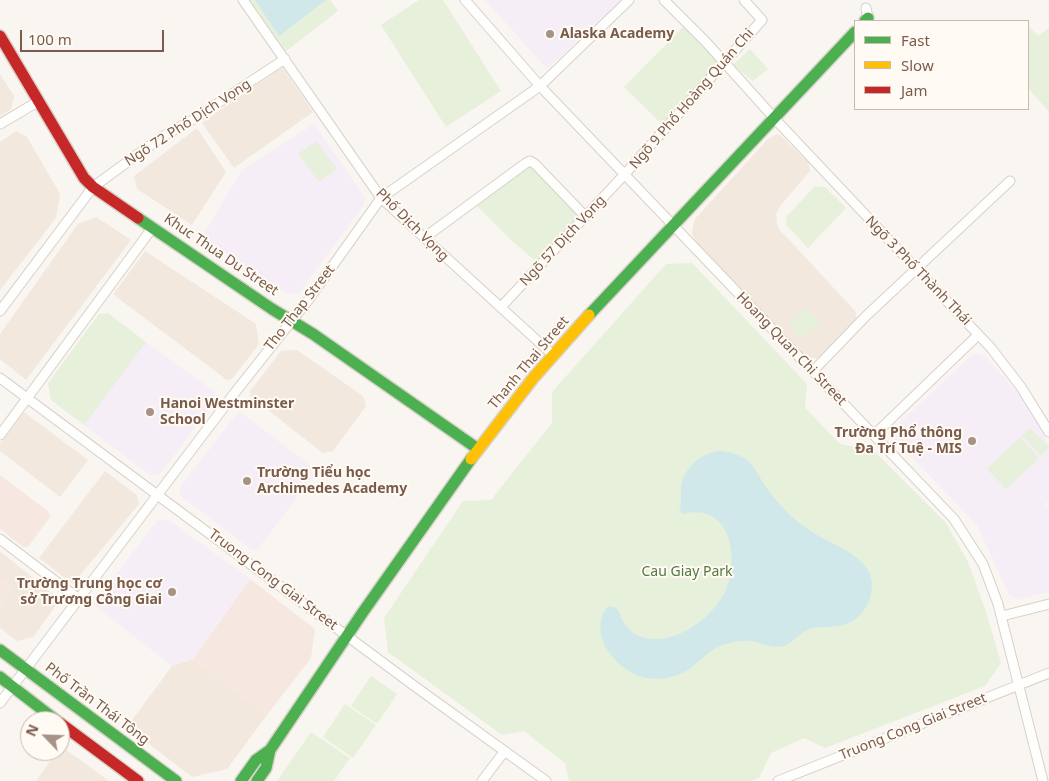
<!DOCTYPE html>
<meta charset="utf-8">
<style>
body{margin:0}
#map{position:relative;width:1049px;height:781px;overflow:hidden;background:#f9f5f0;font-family:"Noto Sans",sans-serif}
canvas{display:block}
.legend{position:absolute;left:854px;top:20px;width:175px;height:90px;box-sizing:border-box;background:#fffaf3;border:1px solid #cabbb1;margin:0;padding:6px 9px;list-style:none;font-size:15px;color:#7a5c4d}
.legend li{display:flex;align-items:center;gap:10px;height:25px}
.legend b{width:25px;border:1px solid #cabbb1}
.north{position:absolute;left:20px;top:711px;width:50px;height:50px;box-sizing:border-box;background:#fffaf3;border:1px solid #cabbb1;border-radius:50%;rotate:294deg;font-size:14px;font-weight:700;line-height:20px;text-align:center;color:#7a5c4d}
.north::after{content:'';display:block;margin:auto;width:18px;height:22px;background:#a69286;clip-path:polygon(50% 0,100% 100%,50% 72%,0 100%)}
.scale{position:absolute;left:20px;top:30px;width:144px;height:22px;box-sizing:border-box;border:2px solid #7a5c4d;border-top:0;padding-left:6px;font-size:15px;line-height:18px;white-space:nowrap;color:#7a5c4d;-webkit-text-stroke:4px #fffaf3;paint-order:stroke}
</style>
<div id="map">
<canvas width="1049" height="781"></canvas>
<ul class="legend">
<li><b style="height:6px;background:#4caf50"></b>Fast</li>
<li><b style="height:6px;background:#ffc107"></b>Slow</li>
<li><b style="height:6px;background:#c62828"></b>Jam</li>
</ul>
<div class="north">N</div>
<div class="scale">100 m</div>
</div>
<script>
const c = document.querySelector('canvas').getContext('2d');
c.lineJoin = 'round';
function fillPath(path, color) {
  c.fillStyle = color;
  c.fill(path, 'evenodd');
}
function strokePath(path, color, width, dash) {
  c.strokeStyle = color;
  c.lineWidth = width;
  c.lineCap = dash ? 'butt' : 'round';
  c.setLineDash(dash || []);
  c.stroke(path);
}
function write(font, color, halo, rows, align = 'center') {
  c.font = font + ' "Noto Sans",sans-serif';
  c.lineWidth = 4;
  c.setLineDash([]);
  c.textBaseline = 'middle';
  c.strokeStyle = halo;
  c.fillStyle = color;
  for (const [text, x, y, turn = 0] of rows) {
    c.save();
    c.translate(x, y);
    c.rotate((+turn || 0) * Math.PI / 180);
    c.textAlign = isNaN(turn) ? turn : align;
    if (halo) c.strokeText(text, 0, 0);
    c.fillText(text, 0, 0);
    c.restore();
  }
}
fillPath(new Path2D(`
 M282 67 313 112 234 168 202 123Z
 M0 74 14 96 11 109 0 116Z
 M197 128 226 172 192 225 137 189 134 176Z
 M16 131 27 137 60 194 56 218 0 290V142Z
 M777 134 781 136 808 162 810 171 780 206 776 214 777 224 779 229 856 312V320L818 358H808L798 349 699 247 695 240 692 233 693 226 695 219 768 139Z
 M96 217 131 240 26 380 0 359V334L78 224Z
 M145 251 256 324 259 344 232 379 227 380 115 296 114 293Z
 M297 350 363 396 366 406 333 451 323 453 251 397 250 391 281 351Z
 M24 412 88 460 60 497 0 451V444Z
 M105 471 137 495 139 504 73 584 39 558Z
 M0 551 60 600 33 637 17 641 0 628V605L13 588 0 578Z
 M193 659 267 715 227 769 192 777 127 727 172 666Z
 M61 746 109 781H36L57 751H60Z`), '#f2e8de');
fillPath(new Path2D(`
 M0 475 49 512 50 517 28 547H23L0 529Z
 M0 578 13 588 0 605Z
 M250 579 315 629 311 658 267 715 193 659Z`), '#f6e8e1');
fillPath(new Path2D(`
 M485 0H621L547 69Z
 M314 124 366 199 363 206 299 293 292 294 285 293 201 238 242 170Z
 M146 342 215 392 216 400 159 475H150L84 425Z
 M974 353 983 355 1014 388 1031 411 1049 445V500L1042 508 1049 507V592L1017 600 1009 595 977 525 893 437 892 430Z
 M239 411 312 467 314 475 258 549 252 550 180 496V487Z
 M167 519 250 579 193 659 172 666 93 604 157 521Z`), '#f6eef6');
fillPath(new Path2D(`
 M247 0H330L338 11 285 52Z
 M419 0H443L501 91 446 127 381 25Z
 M687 23 723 63 666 128 624 87Z
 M1028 26 1038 36 1049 28V112L1028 88Z
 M750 49 768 69 753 81 733 65Z
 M316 141 337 169 319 182 298 154Z
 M530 161 585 216 540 265 512 241 473 202Z
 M815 186 825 187 846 208 808 248 786 225 787 216Z
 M692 263 807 384 805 408 840 444 874 451 946 523 968 562 986 612 1001 663 985 686 825 748 804 738 771 753 759 778 751 781H569L565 763 524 731 502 735 388 652 384 618 463 501 491 500 552 423V392L666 264Z
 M806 307 820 322 802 339 788 324Z
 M108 313 146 342 84 425 51 400 48 383 99 314Z
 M1030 428 1049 447 1041 456 1022 436Z
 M1020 437 1039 458 1006 489 987 469Z
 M371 676 397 694 377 724 351 706Z
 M345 704 376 725 353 758 323 737Z
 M311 732 350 758 334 781H277Z`), '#e7f0db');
fillPath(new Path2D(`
 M255 0H326L279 36Z
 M720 451C730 452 740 454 748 461 755 467 760 478 765 486 777 503 793 520 811 531 836 548 885 559 869 601 865 611 857 620 846 624 834 629 821 625 809 629 799 633 793 643 784 646 772 649 761 642 750 641 740 640 730 643 720 646 709 651 702 659 693 666 679 677 660 682 643 677 616 670 587 634 607 607 610 606 614 606 617 609 620 613 621 619 624 623 636 642 660 642 679 634 699 626 719 607 727 587 739 554 729 502 683 514L679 510C683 503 680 494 681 487 684 467 701 453 720 451Z`), '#d0e8ea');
const street = new Path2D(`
 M243 0 381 198 553 355
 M465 0 540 86 954 519 983 564 998 604 1043 781
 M664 0 706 42 775 119 991 348 1021 387 1049 432
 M866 8 868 18
 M0 124 39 101
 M424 238 526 163 530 161 535 164 585 216
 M501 307 624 175 762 20 744 0
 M0 311 93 187 163 136 194 119 285 59
 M813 371 866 316 1010 181
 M0 378 413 685 546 781
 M0 435 153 227
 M874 435 978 335
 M0 539 79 599
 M1002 616 1049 604
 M0 703 233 395 309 299 381 198 540 86 629 0
 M482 781 504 752
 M778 781 1049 673`);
const fast = new Path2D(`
 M865 21 868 18
 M138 218 272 309 313 334 478 449
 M589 315 855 32
 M0 650 176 781
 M0 677 57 721
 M241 781 256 760 270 750 363 612 471 459
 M257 781 266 768 270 750`);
const slow = new Path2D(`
 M471 459 534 377 589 315`);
const jam = new Path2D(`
 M0 36 84 178 93 187 138 218
 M60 723 138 781`);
strokePath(street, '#d7d1cb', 11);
strokePath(fast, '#d9d2cb', 14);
strokePath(slow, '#d9d2cb', 14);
strokePath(jam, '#d9d2cb', 14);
strokePath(street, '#fefefd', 9);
strokePath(fast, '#4caf50', 11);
strokePath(slow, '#ffc107', 11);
strokePath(jam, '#c62828', 11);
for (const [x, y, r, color] of [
 [550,34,5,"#a69286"],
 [150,412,5,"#a69286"],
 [972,441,5,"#a69286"],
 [247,481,5,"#a69286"],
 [172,592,5,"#a69286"]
]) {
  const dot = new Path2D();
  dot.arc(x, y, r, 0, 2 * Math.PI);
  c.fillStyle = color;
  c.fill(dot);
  strokePath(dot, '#fffaf3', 2);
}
write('bold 14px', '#7a5c4d', '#fffaf3', [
 ["Alaska Academy",560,34],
 ["Hanoi Westminster",160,404],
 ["School",160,420],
 ["Trường Phổ thông",962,433,"right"],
 ["Đa Trí Tuệ - MIS",962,449,"right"],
 ["Trường Tiểu học",257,473],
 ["Archimedes Academy",257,489],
 ["Trường Trung học cơ",162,584,"right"],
 ["sở Trương Công Giai",162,600,"right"]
], 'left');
write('14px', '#7a5c4d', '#fffaf3', [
 ["Ngõ 9 Phố Hoàng Quán Chi",692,99,-49],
 ["Ngõ 72 Phố Dịch Vọng",188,123,-33],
 ["Phố Dịch Vọng",412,225,45],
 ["Ngõ 57 Dịch Vọng",563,241,-47],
 ["Khuc Thua Du Street",221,255,34],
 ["Ngõ 3 Phố Thành Thái",918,271,46],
 ["Tho Thap Street",300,308,-52],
 ["Hoang Quan Chi Street",791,349,46],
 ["Thanh Thai Street",529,363,-50],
 ["Truong Cong Giai Street",273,580,37],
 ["Phố Trần Thái Tông",97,704,37],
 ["Truong Cong Giai Street",913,727,-22]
]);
write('14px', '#537a41', '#fffaf3', [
 ["Cau Giay Park",687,572]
]);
</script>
